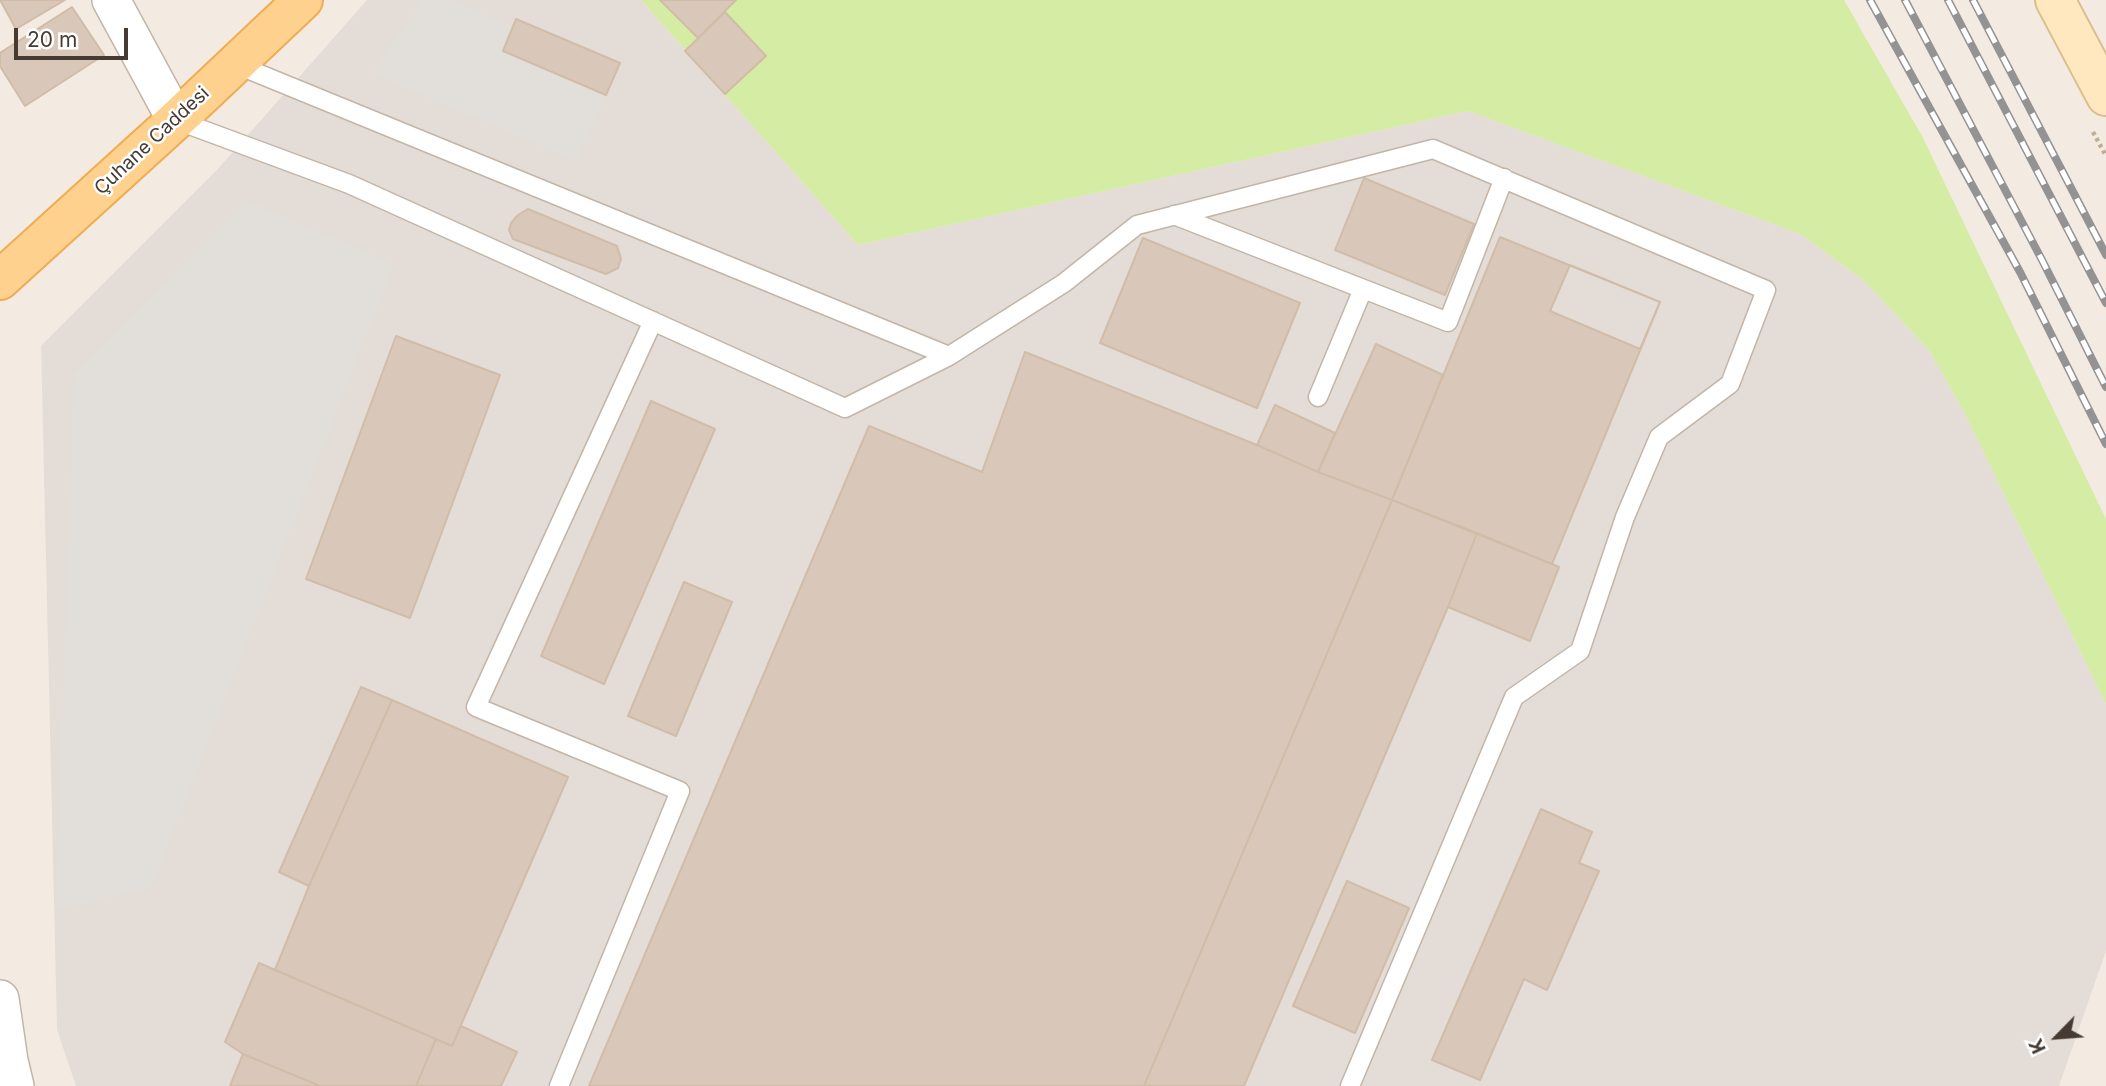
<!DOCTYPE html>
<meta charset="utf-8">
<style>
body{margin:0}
#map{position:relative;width:2106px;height:1086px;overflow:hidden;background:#f3ebe2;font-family:Inter,sans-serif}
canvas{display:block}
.north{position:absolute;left:2022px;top:1002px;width:70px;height:70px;-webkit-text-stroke:5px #fff;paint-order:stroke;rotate:245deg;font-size:19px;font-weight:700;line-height:28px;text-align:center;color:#453b32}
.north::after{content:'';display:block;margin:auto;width:24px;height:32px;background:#453b32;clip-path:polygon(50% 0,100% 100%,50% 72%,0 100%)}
.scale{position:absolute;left:14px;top:28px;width:114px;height:32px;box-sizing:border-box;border:4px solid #453b32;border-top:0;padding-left:9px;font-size:21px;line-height:24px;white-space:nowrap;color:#453b32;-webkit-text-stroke:5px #fff;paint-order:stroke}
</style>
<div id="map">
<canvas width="2106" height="1086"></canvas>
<div class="north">K</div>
<div class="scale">20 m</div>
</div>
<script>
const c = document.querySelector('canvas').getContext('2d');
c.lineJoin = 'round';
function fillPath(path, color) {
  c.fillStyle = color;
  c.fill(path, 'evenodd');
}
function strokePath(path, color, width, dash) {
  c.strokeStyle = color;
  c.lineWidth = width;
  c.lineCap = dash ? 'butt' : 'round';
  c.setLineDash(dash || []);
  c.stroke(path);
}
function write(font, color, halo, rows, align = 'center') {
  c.font = font + ' Inter,sans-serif';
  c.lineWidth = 5;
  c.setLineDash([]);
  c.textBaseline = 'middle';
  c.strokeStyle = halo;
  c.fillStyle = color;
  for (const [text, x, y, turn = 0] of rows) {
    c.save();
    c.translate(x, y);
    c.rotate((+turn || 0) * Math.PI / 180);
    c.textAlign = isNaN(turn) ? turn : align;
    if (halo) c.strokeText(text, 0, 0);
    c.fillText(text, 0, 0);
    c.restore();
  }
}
fillPath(new Path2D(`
 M367 0H641L858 245 1468 111 1800 234 1862 279 1929 350 1965 414 2106 704V951L2059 1086H76L57 1030 41 346 216 171Z`), '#e4ddd7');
fillPath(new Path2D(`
 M641 0H1844L1922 136 2106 519V704L1965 414 1929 350 1862 279 1800 234 1468 111 858 245Z`), '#d5eca5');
fillPath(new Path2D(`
 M423 0H450L513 28 606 95 576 160 372 73Z
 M250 202 393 265 151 887 56 909 75 373Z`), '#e2dfdb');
const building = new Path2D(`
 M0 0H65L16 29Z
 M660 0H736L698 38Z
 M72 7 104 55 25 106 0 66V53Z
 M725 12 766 56 725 94 685 51Z
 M516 19 620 63 606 95 503 51Z
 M1364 178 1474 224 1445 295 1335 250Z
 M528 209 617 246 621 259 618 268 606 274 513 239 509 230 511 223 518 215Z
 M1500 237 1660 302 1552 564 1392 500Z
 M1143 238 1300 303 1257 408 1100 343Z
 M1570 265 1660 302 1640 349 1550 311Z
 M396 336 500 375 410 618 306 579Z
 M1376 344 1443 375 1392 500 1318 472Z
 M1025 352 1257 445 1318 472 1392 500 1144 1086H589L869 426 982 472Z
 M651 401 715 429 604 684 541 656Z
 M1275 405 1335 433 1318 472 1257 445Z
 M1392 500 1477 533 1448 607 1244 1086H1144Z
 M1477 533 1559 567 1530 641 1448 607Z
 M684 582 732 602 676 736 628 716Z
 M361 687 392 700 309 886 279 872Z
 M392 700 568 777 452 1046 275 970 309 886Z
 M1541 809 1592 832 1579 863 1599 871 1547 990 1524 979 1480 1080 1432 1060Z
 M1347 881 1409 908 1355 1033 1293 1006Z
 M259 963 436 1039 416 1086H320L243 1054 225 1042Z
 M461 1026 517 1052 501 1086H416L436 1039 452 1046Z
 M243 1054 320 1086H230Z`);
fillPath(building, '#d9c8b9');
strokePath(building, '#d1bca8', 2);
const lane = new Path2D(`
 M235 64 949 356
 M176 120 349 184 845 408 949 356 1064 283 1137 225 1433 149 1766 290 1730 384 1659 437 1625 517 1580 651 1514 697 1350 1086
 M1174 215 1448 322 1504 178
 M1318 397 1363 289
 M559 1086 680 791 476 707 653 321`);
const street = new Path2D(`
 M111 0 176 120
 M0 999 9 1061 15 1086`);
const secondary = new Path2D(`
 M2055 0 2106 96`);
const primary = new Path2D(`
 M0 280 176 120 303 0`);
strokePath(lane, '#c2b5a6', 21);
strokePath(street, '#c2b5a6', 40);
strokePath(secondary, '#dbbd8e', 42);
strokePath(primary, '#f0ac53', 42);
strokePath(new Path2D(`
 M2093 132 2106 156`), '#c2ac93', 4.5, [3.5, 3.5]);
strokePath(lane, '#fff', 18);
strokePath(street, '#fff', 37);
strokePath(secondary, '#ffe8bf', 38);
strokePath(primary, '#ffd18e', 38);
const rail = new Path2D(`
 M1870 0 2020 272 2106 444
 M1905 0 2042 260 2106 387
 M1948 0 2106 303
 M1973 0 2106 255`);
strokePath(rail, '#939393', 8);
strokePath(rail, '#fff', 5, [16]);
write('19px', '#453b32', '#fff', [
 ["Çuhane Caddesi",152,141,-43]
]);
</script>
